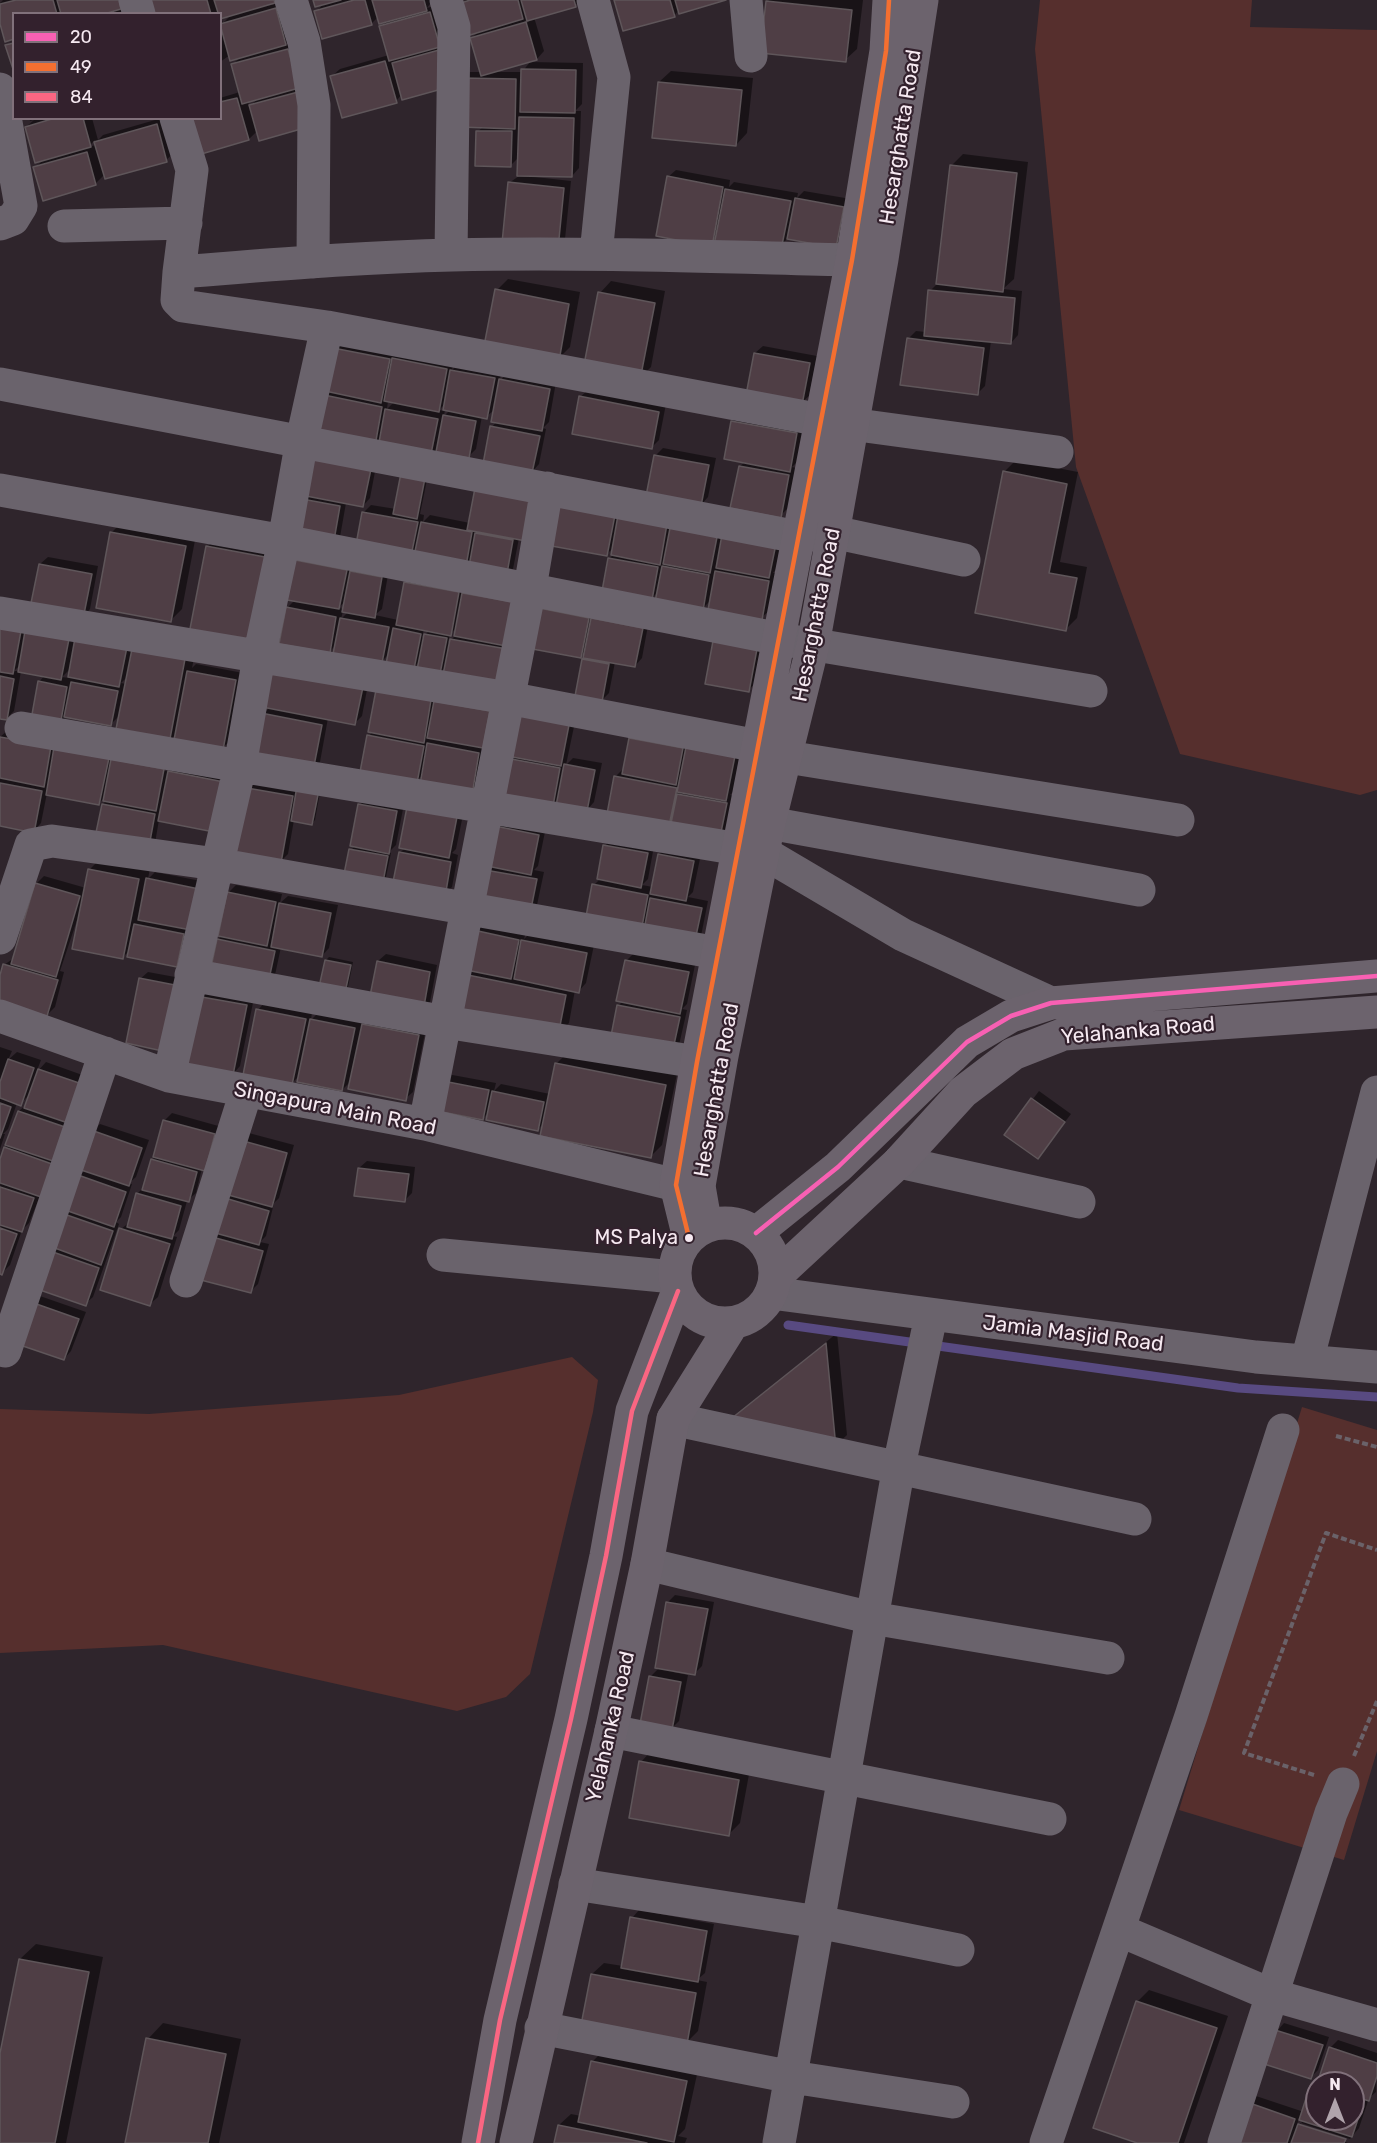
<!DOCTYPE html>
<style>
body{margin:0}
#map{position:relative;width:1377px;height:2143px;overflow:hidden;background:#2f252c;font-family:Rubik,sans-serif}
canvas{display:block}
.legend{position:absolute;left:12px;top:12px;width:210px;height:108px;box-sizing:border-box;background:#33212d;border:2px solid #81717b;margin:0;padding:8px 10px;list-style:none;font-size:18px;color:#f6e9f1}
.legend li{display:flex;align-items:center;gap:12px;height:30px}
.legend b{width:30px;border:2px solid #81717b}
.north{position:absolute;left:1305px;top:2071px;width:60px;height:60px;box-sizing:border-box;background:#33212d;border:2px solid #81717b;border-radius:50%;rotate:0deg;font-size:16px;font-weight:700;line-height:24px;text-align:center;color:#f6e9f1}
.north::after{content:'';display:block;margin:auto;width:21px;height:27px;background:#b0a4ac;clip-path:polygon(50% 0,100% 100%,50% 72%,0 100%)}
</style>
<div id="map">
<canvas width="1377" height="2143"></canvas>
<ul class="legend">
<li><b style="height:8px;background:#f860b3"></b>20</li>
<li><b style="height:8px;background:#f46f30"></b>49</li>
<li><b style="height:8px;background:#fa6682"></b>84</li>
</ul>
<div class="north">N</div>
</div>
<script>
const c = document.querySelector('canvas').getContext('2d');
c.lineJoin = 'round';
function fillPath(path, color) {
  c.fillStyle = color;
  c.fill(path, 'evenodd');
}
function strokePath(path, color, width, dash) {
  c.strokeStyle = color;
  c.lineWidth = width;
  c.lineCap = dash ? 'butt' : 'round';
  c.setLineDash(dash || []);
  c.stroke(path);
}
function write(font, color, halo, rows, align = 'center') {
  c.font = font + ' Rubik,sans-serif';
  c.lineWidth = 4.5;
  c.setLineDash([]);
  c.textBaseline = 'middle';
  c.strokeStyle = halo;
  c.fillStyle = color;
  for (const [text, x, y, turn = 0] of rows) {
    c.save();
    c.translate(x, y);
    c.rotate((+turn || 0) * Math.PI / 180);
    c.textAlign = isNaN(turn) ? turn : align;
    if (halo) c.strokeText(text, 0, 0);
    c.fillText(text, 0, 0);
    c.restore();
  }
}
fillPath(new Path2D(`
 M1040 0H1252L1250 27 1377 30V790L1360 795 1180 754 1076 467 1035 49Z
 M572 1357 598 1380 593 1412 530 1674 506 1697 457 1711 163 1645 0 1653V1409L149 1414 399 1395Z
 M1302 1407 1377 1430V1751L1344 1860 1179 1810Z`), '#562f2d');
fillPath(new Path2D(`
 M3 0H128L127 14H14L0 18V3Z
 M150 0H276L271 5 283 2 293 36 284 45 295 42 305 85 249 139 220 118V98L240 92 233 65 241 56 230 55 220 62 219 10 216 14H154ZM232 14 223 23 221 17ZM260 97 249 107 248 101Z
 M315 0H433L427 8 438 5 447 44 396 101 332 76 340 69 389 55 381 27 388 20 378 17 371 24 316 12 324 3Z
 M466 0H581L575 5 534 17 544 51 537 59 494 72H522L530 62 583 63 582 104 575 111H581L579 168 572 176 535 175V177L571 181 565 239 558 247 509 183 519 176V157L510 166 477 132 483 127 463 79 470 72H481L472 38 480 30 462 3ZM527 19H531L522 28 520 26Z
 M616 0H722L679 10 674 16Z
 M769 0H863L857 49 845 60 767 2Z
 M671 71 753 78 747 133 736 145 659 82Z
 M29 118H92L98 140 103 135 162 118 174 153 166 160 105 174 95 184 35 168 44 159 26 127 34 120 30 121ZM95 140 96 145 88 147Z
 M963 154 1028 162 1014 279 1003 289 1022 291 1018 335 1011 343 991 341 985 386 977 394 908 339 916 331 926 332 930 291 938 283 952 165Z
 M676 170 730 180 729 187 734 182 798 193 797 198 804 191 851 199 843 239 836 246 788 238 782 244 711 245 668 177Z
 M508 279 580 292 570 347 558 359 497 290Z
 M611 281 665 291 651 367 639 379 600 293Z
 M342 341 397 351 395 357 401 351 454 361 452 370 459 363 501 371 500 381 508 372 556 382 549 422 543 428 546 429 539 464 532 472 492 427 497 421 495 409 486 417 482 416 476 449 469 456 436 451 430 457 381 438 374 445 318 434 335 349ZM388 401 394 402 387 409ZM446 403 444 411 439 410ZM445 409 450 410 444 416Z
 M763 346 817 356 809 396 801 403 755 353Z
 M588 390 666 404 659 440 651 448 580 397Z
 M740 414 804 426 797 462 792 467 796 468 788 508 780 516 740 466 745 462 733 421Z
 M663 448 716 458 708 497 701 505 655 456Z
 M1016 460 1078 472 1060 562 1087 567 1077 618 1065 630 1004 472Z
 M377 461 370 498 363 506 346 503 340 537 296 538 307 495Z
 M428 475 420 514 424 515 423 522 430 515 470 523 519 538 513 569 357 549 364 512 371 505 396 509Z
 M556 504 783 532 776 569 773 573H776L769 611 761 618 711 600 702 609 659 591 651 599 609 559 614 554V547L607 554Z
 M123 521 196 535 182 609 171 620 112 532Z
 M219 535 276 546 259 632 207 547Z
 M48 557 98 566 90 609 83 617 32 607 40 564Z
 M296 561 389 569 382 609 375 615 398 620 405 582 413 575 520 595 507 676 447 666 440 672 420 661 414 667 389 654 382 661 337 644 329 652 287 608 295 600ZM346 601 344 609 338 608ZM343 611 348 612 341 619ZM457 627 456 635 448 643 450 634ZM424 629 430 630 422 638Z
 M595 611 649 620 642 658 635 666 615 662 609 693 602 700 583 660 586 650 580 656 529 647Z
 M0 619 133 640 131 652 145 638 196 648 192 668 196 664 243 673 230 741 222 748 176 734 169 742 121 714 111 724 67 716 59 724 39 682 45 675 21 671 14 711 6 719 0 718ZM21 664 19 671H14ZM71 668 69 678 62 677ZM128 676 126 684 121 683Z
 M764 642 756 682 749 690 707 682Z
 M369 679 362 716 355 723 328 718 320 762 312 769 263 714 270 707Z
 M377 690 497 704 479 785 471 793 423 775 416 781 369 736 373 731Z
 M576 717 566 765 573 758 602 763 594 802 587 810 559 798 552 805 507 759Z
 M8 730 63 740 116 762 171 772V769L230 774 159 820 155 843 103 804 107 800 106 796 99 803 47 793 41 823 34 831 0 824V737Z
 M695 740 741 749 733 792 730 795 734 796 726 833 671 831 615 777 623 769Z
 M256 781 321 787 315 820 312 824 294 820 288 854 280 862 249 788Z
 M367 797 404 804 396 845 388 853H391L386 877 383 880 351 850 355 846 360 805Z
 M464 810 456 849 452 853 458 855 452 887 444 895 400 852Z
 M504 820 546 827 538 866 534 870 544 872 537 905 530 912 487 871 496 827Z
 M612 838 654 846 648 879 642 885 653 887 659 854 667 847 701 854 693 892 688 897 708 901 701 936 640 931 594 885 600 879 605 846Z
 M101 858 150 868 148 879 155 872 206 882 184 958 177 965 130 950 123 957 77 920 60 971 64 972 55 1007 47 1015 0 980 4 965 14 958 36 884 44 876 86 888 89 870Z
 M236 885 282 894 280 903 288 896 338 905 329 948 322 956 281 947 275 975 268 982 218 940 222 935 228 893Z
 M478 923 526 932 524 939 530 933 594 945 586 983 579 991 575 990 569 1023 558 1034 456 1014Z
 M634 953 695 965 687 1004 682 1009 687 1010 679 1045 672 1052 619 1005 623 1001 627 960Z
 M386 954 437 965 430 1002 422 1010 378 961Z
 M329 957 353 962 346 997 326 960Z
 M148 972 186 979 174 1042 140 979Z
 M205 989 254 998 240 1066 233 1074 184 1064Z
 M265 1002 312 1012 311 1020 319 1012 362 1021 361 1027 371 1017 426 1028 413 1092 405 1099 352 1080 342 1090 300 1075 292 1083 258 1010Z
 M0 1047 12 1051 8 1060 17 1052 41 1060 36 1073 46 1062 88 1077 29 1223 22 1230 10 1265 2 1273 0 1163 19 1111 27 1104 30 1094 20 1104 17 1103 8 1129 3 1134H5L0 1149Z
 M568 1052 677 1074 662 1145 651 1156 544 1123 538 1129 489 1112 482 1119 434 1108 447 1074 496 1083 494 1091 501 1084 550 1094 556 1064Z
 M1039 1091 1071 1114 1038 1157 1006 1135Z
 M172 1113 222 1127 202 1168 196 1193 187 1201 179 1230 173 1236 177 1237 158 1297 150 1304 121 1229 130 1222 137 1194 145 1186 152 1160 156 1156 164 1121Z
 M100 1124 149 1140 136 1177 129 1183 132 1184 121 1217 116 1222 119 1224 93 1297 85 1304 39 1288 79 1176 85 1170 92 1131Z
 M245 1132 294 1145 279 1198 274 1203 266 1236 260 1242 269 1244 258 1284 250 1292 195 1277Z
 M367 1161 415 1167 412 1193 405 1200 359 1168Z
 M37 1295 86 1312 71 1351 64 1359 16 1342Z
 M837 1333 847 1435 835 1446 730 1421Z
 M675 1595 714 1602 702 1666 695 1673 674 1670 673 1672 688 1675 679 1721 671 1729 650 1677 660 1667 668 1602Z
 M652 1750 750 1769 740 1823 729 1834 641 1762Z
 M639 1910 714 1924 705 1973 697 1980 707 1982 698 2031 686 2043 592 1974 604 1963 623 1966 632 1918Z
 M36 1944 103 1957 66 2143H0V2061L20 1959Z
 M1149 1990 1228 2016 1184 2143H1138L1137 2002Z
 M163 2023 241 2039 219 2143H126L148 2039Z
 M1284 2023 1329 2037 1318 2070 1311 2077 1277 2031Z
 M1338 2040 1377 2053 1376 2092 1369 2098 1359 2128 1350 2139 1301 2123V2126L1348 2143H1239L1253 2095 1304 2112 1311 2087 1320 2079 1330 2048ZM1317 2083H1353V2119H1317ZM1299 2118 1304 2120 1296 2128Z
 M604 2050 698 2070 685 2129 678 2136 687 2138 685 2143H556L559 2125 571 2114 581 2116 592 2062Z`), '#0007');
strokePath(new Path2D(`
 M788 1325 1238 1388 1377 1397`), '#584a81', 9);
const building = new Path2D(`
 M16 0H53L57 14H14V39L5 42 0 24V4Z
 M57 0H119L121 9 104 14H61Z
 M149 0H207L211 14H153Z
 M214 0H274L275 3 220 19Z
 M313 0H341L315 7Z
 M354 0H365L372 25 322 39 314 11Z
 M372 0H424L427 11 379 24Z
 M470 0H518L523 19 470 35 461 3Z
 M521 0H574L576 7 527 21Z
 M614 0H670L675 17 623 31Z
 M675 0H726L679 14Z
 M766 1 852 10 846 62 760 53Z
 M276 8 286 45 230 61 220 24Z
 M430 12 440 47 389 61 379 26Z
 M526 22 537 60 481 76 470 38Z
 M14 43V72L5 45Z
 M288 49 299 88 242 104 231 64Z
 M439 50 449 87 402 100 392 63Z
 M385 61 397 103 342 118 330 76Z
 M521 69 576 70 575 113 520 112Z
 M461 78 516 79 515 129 460 127Z
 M658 82 742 90 736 146 652 138Z
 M298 92 308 127 259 141 249 105Z
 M237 98 249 140 198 155 188 118H220V102Z
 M519 117 574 118 572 177 517 176Z
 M55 118H83L91 147 35 163 25 127Z
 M157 124 167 162 105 179 94 142Z
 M476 131H512L511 167 475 166Z
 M87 152 96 185 43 201 33 167Z
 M950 165 1017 173 1003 292 936 284Z
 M667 176 723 187 712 247 656 236Z
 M508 182 564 188 558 249 502 243Z
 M725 189 791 201 782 245H714Z
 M795 198 844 207 836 248 787 239Z
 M495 289 569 304 559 361 484 346Z
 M928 290 1015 298 1011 344 924 336Z
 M598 292 655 303 640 380 583 370Z
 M907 338 984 348 978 395 900 385Z
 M333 348 390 359 381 403 325 391Z
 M754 353 810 363 802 405 746 395Z
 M392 358 447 369 439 412 384 401Z
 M450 370 495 378 487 419 443 410Z
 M499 379 550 389 542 431 491 422Z
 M324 395 382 407 375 446 316 435Z
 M579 396 659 412 652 449 572 434Z
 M385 409 438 419 430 459 378 448Z
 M443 415 476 421 469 458 436 452Z
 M731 421 797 433 790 472 724 459Z
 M490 426 540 436 532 473 483 464Z
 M654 455 709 465 701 506 646 496Z
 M313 458 371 469 363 507 306 496Z
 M739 466 789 475 781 518 730 508Z
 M1003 471 1067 484 1049 573 1077 578 1066 631 975 613Z
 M401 473 425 478 417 519 393 514Z
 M475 488 534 499 526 541 467 530Z
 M302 499 340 506 333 546 294 539Z
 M554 503 615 515 607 556 546 545Z
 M362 512 418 522 410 561 355 550Z
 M618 515 667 524 660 565 611 555Z
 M421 522 472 532 465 572 413 561Z
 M671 523 718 532 710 573 663 564Z
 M723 529 777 539 769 578 716 568Z
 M110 532 186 546 171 622 96 608Z
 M475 533 513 540 506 579 468 572Z
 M206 546 265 557 248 645 189 634Z
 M608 558 658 567 652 600 602 591Z
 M295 560 347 570 339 609 287 600Z
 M39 564 92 574 83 619 30 608Z
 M662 566 709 575 703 611 655 602Z
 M350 571 382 577 375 618 342 612Z
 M715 571 769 581 762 620 708 610Z
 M404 582 459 592 451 636 396 625Z
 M462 593 514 602 506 646 454 636Z
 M286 607 336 617 330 653 279 644Z
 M534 607 589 618 581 658 527 648Z
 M340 618 389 627 382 663 333 654Z
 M591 618 643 628 635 667 583 658Z
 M0 627 21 631 13 674 0 672Z
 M393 628 421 634 414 669 386 664Z
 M25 631 69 639 61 680 18 672Z
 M424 634 447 638 440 674 417 670Z
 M75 638 127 647 119 687 68 677Z
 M450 639 507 649 500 685 443 675Z
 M713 641 757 649 749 692 705 684Z
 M132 649 185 659 169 744 115 734Z
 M582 659 609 664 602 702 575 696Z
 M270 670 363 687 355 725 262 707Z
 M187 671 236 680 223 750 174 740Z
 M0 676 14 679 7 720 0 719Z
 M38 681 67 687 60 726 31 720Z
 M71 682 118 691 111 726 64 717Z
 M376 690 431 700 424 743 368 732Z
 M434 701 490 711 483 748 427 738Z
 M261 713 322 725 313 771 252 760Z
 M515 714 569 725 561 766 507 756Z
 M367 735 424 746 417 783 360 772Z
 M0 737 51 746 44 787 0 778Z
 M629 738 683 748 676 785 622 774Z
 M427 743 479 753 472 795 420 785Z
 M54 747 109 758 99 805 46 795Z
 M686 747 735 756 726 801 677 792Z
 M506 758 560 768 553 806 498 796Z
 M111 759 164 769 156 811 103 801Z
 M564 764 595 770 587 811 556 806Z
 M168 771 224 782 214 832 158 821Z
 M614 776 677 788 669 826 607 814Z
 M0 783 42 791 34 833 0 826Z
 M297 786 319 790 312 825 291 821Z
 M247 788 293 796 281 863 235 855Z
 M677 794 727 803 719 842 669 833Z
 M102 804 155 814 148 852 94 842Z
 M358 804 397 811 389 854 350 846Z
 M407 807 457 817 449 858 399 848Z
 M495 826 539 835 531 875 487 866Z
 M603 845 648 853 641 888 597 879Z
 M349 849 388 856 383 882 344 874Z
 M399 852 451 862 445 897 392 887Z
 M658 854 694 861 686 901 650 894Z
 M88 869 139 879 123 959 72 949Z
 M485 870 537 879 530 914 479 904Z
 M146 878 199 889 191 930 138 920Z
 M35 883 80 896 56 977 11 964Z
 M592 884 648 895 641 932 585 922Z
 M227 892 276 902 267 946 218 936Z
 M650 898 702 908 694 945 643 935Z
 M279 903 331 913 322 957 271 947Z
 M134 924 184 934 177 967 127 957Z
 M469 929 519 940 511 979 461 969Z
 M217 939 275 951 268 984 210 972Z
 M521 940 587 953 579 993 514 979Z
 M325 960 351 965 343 1002 317 996Z
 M625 960 689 972 680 1014 616 1001Z
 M377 961 430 972 423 1012 369 1001Z
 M3 964 58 980 47 1016 0 1003V975Z
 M463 974 566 995 558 1036 454 1015Z
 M139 978 180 986 167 1052 126 1043Z
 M196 996 247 1005 233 1075 182 1065Z
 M617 1005 680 1017 672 1054 610 1041Z
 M256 1009 306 1019 292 1085 243 1075Z
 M310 1019 355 1028 342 1091 297 1082Z
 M362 1024 419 1035 406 1101 348 1089Z
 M8 1059 34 1068 21 1106 0 1098V1082Z
 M555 1063 666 1085 651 1158 540 1136Z
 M38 1069 82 1084 68 1123 24 1108Z
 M438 1080 489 1090 483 1120 432 1110Z
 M492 1091 544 1102 538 1131 486 1120Z
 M1031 1098 1065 1122 1038 1159 1004 1135Z
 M0 1103 11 1107 0 1138Z
 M18 1111 65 1127 53 1161 5 1145Z
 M163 1120 215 1134 205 1171 153 1157Z
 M91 1130 142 1148 129 1186 78 1169Z
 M236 1139 287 1153 272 1207 221 1193Z
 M4 1147 52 1164 41 1197 0 1183V1159Z
 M151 1159 197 1172 189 1202 142 1190Z
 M358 1168 409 1174 405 1202 354 1196Z
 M78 1175 126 1192 114 1227 65 1210Z
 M0 1187 34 1198 22 1232 0 1225Z
 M136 1193 181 1206 172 1239 127 1227Z
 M218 1196 269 1211 259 1245 208 1231Z
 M64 1214 113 1231 101 1265 52 1247Z
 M0 1228 17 1234 2 1275 0 1274Z
 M119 1228 170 1244 150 1306 100 1290Z
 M205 1235 263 1251 251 1293 193 1278Z
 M50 1251 99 1268 86 1306 37 1289Z
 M28 1301 79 1319 64 1360 14 1343Z
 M826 1343 836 1448 727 1422Z
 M666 1602 708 1609 695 1675 655 1668Z
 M649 1676 681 1682 672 1730 640 1724Z
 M639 1761 739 1780 729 1836 629 1818Z
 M630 1917 707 1931 698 1982 621 1968Z
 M19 1959 89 1972 55 2143H0V2053Z
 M591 1974 696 1993 687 2044 581 2025Z
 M1136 2001 1217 2028 1178 2143H1137L1093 2128Z
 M1275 2030 1323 2045 1311 2079 1264 2064Z
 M146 2038 226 2054 208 2143H125Z
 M1329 2047 1377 2063V2076L1369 2101 1353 2096V2083L1317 2084Z
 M591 2061 687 2081 674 2142 578 2122Z
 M1310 2086 1317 2089V2119H1353V2101L1363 2104 1352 2137 1299 2120Z
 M1244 2101 1295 2119 1287 2143H1235Z
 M1298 2124 1346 2139 1344 2143H1291Z
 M558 2125 647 2143H554Z`);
fillPath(building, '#4f3e45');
strokePath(building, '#5f565a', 1.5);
strokePath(new Path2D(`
 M1336 1436 1377 1447
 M1354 1756 1377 1701
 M1314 1775 1244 1753 1326 1533 1377 1550`), '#6a6269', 4, [6, 3]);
strokePath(new Path2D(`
 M135 0 139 14
 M291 0 304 42 314 105 313 262
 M446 0 454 27 451 255
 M593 0 614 77 596 254
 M746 0 751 56
 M0 89 21 206 13 219 0 224
 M176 118 192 170 179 272C270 265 361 257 452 255 585 252 719 257 852 260
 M64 226 186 223
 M179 272 177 300 183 306 327 327
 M0 384 798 537 833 532 964 560
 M0 490 284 541 302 440 327 327 821 420 1057 452
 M0 613 508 698 758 746 787 757 1178 820
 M21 728 240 766 169 1076
 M769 823 1139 890
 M739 849 240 766 259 657 284 541 780 639 1091 691
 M764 853 903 935 1051 1003
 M0 938 31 845 52 841 216 864 718 953
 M191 975 445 1022 697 1062
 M0 1016 169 1076 425 1124 676 1185 699 1186
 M425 1124 530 588 547 488
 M899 1162 1079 1202
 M443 1255 674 1277
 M186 1281 246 1092
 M771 1293 1256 1357 1377 1367
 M5 1351 105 1053
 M1307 1361 1377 1092
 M673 1419 1135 1519
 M647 1564 872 1618 1108 1658
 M611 1731 1050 1819
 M575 1884 818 1922 958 1950
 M1119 1930 1272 1995 1377 2025
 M541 2028 792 2077 953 2102
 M779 2143 899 1466 931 1316
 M1046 2143 1191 1716 1283 1430
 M1224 2143 1331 1813 1343 1784`), '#6a636c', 33);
strokePath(new Path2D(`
 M703 1209 699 1186 722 1056 769 823 813 645 882 259 922 0
 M675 1273a50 50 0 1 1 100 0a50 50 0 1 1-100 0Z
 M756 1233 838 1167 967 1042 1011 1016 1051 1003 1377 976
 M689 1238 676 1185 697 1062 852 260 886 51 889 0
 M775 1277 899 1162 963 1092 1013 1054 1064 1034 1377 1012
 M478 2143 500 2020 571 1719 606 1556 632 1411 678 1291
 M516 2143 611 1731 647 1564 673 1419 733 1323`), '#6c636d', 33);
strokePath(new Path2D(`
 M756 1233 838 1167 967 1042 1011 1016 1051 1003 1377 976`), '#f860b3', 4.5);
strokePath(new Path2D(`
 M689 1238 676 1185 697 1062 852 260 886 51 889 0`), '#f46f30', 4.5);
strokePath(new Path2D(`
 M478 2143 500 2020 571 1719 606 1556 632 1411 678 1291`), '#fa6682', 4.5);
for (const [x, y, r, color] of [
 [689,1238,5,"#f6e9f1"]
]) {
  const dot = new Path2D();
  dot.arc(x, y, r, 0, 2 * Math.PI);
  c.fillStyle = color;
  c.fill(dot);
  strokePath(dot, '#33212d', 2);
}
write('20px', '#f6e9f1', '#33212d', [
 ["MS Palya",678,1238]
], 'right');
write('21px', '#f6e9f1', '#33212d', [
 ["Hesarghatta Road",901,137,-81],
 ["Hesarghatta Road",817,615,-79],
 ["Yelahanka Road",1138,1031,-5],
 ["Hesarghatta Road",717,1090,-80],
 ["Singapura Main Road",335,1109,11],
 ["Jamia Masjid Road",1073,1334,7],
 ["Yelahanka Road",611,1727,-77]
]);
</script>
